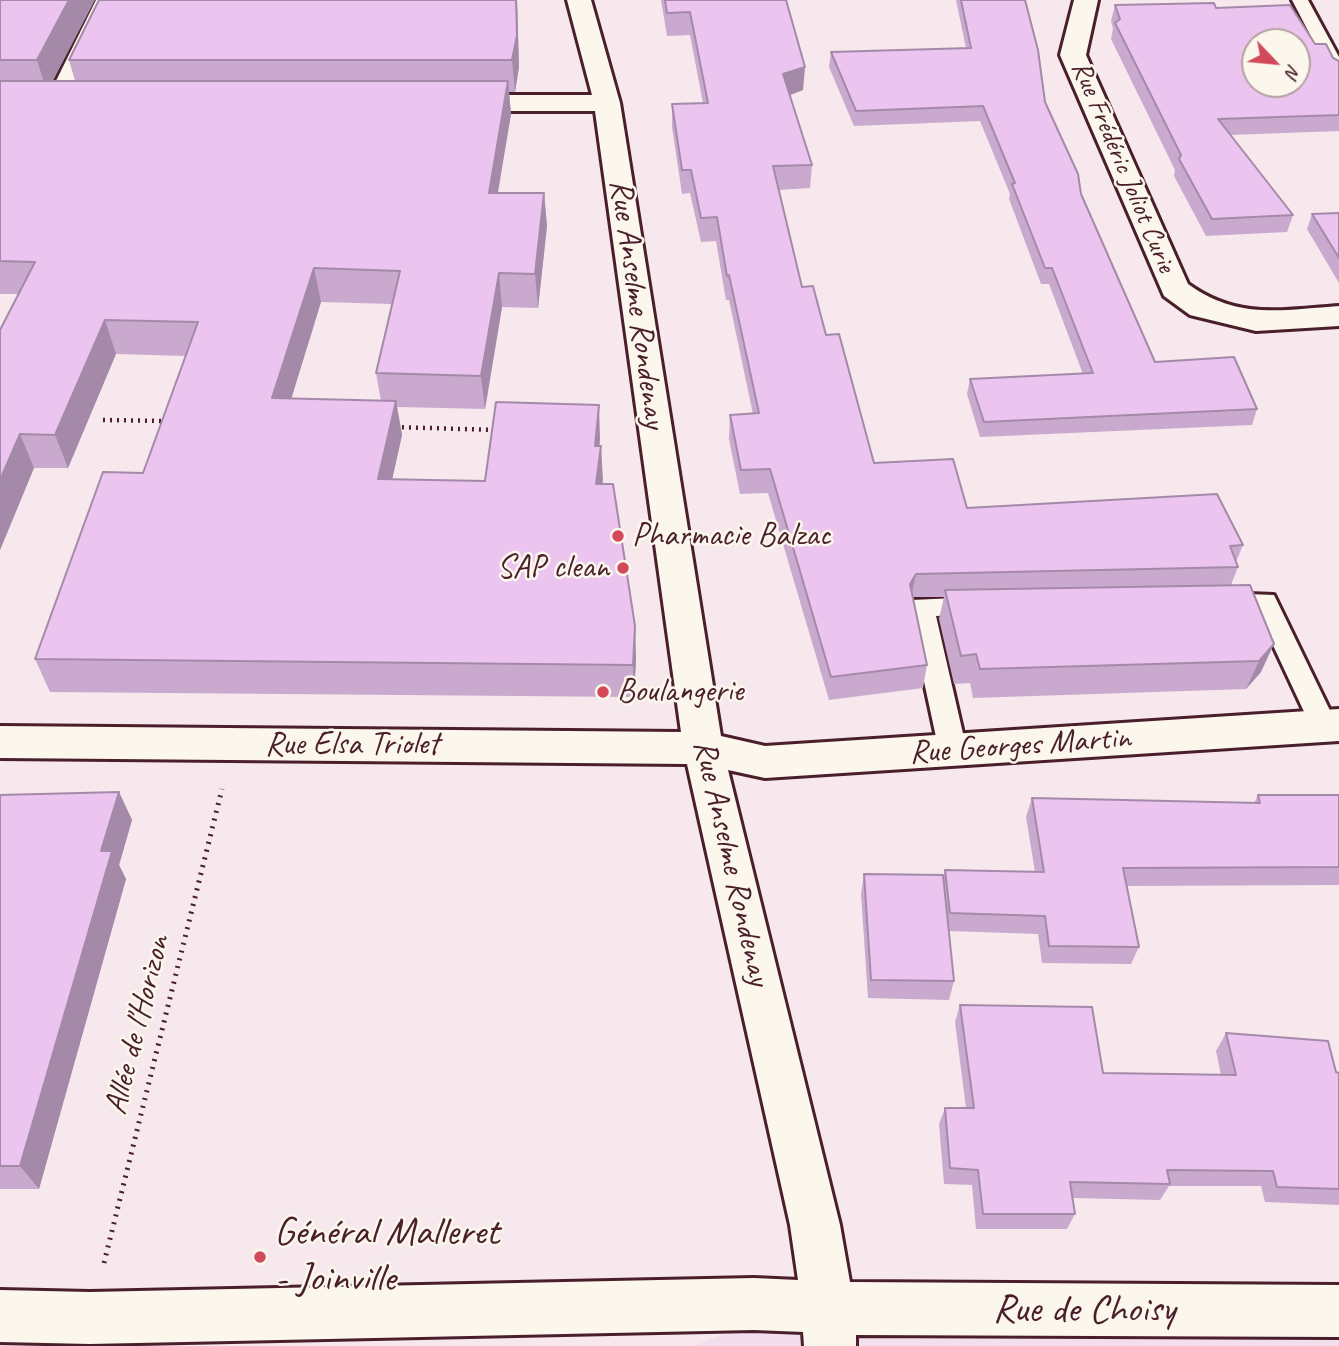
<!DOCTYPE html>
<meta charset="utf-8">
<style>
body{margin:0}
#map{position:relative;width:1339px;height:1346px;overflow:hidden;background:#f6e8ed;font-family:Caveat,sans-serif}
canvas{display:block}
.north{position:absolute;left:1241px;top:28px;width:70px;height:70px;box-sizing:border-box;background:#fbf7ec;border:2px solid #b4a19f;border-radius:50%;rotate:116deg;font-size:19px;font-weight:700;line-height:28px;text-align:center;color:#4a1f2b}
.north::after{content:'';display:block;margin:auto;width:24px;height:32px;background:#d1495b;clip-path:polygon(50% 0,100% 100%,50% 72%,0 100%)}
</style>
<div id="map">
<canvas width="1339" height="1346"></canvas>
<div class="north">N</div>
</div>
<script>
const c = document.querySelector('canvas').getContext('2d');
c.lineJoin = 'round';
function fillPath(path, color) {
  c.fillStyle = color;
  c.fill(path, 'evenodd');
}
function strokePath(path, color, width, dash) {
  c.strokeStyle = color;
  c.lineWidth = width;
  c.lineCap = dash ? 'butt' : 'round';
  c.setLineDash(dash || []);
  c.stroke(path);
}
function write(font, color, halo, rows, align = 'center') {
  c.font = font + ' Caveat,sans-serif';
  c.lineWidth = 5;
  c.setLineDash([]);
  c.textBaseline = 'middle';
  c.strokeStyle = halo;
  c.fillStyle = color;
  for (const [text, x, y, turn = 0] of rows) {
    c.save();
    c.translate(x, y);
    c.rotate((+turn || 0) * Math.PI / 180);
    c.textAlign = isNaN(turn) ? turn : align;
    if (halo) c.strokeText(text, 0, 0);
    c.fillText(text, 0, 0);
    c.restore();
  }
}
fillPath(new Path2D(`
 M850 1283 1339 1327V1346H694Z`), '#f3deee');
const service = new Path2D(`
 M1292 0H1308L1339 57V78L1330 73Z
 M1222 593 1274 595 1337 725 1334 733 1324 736 1314 733 1257 611 1213 609 1209 602 1213 595Z
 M977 597 986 599 990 606 986 613 936 616 967 751 963 759 953 762 943 759 939 751 908 607 912 600Z`);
const pedestrian = new Path2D(`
 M96 0H120L71 103 67 109H49L45 103Z`);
const minor = new Path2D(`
 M567 0H591L620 103 721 736 765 746 1339 709V741L765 778 728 770 840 1225 850 1282 1339 1285V1337L856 1335V1346H804L803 1332 754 1330 90 1344 0 1342V1290L90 1292 754 1278 798 1280 790 1225 687 764 0 758V726L681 732 595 111H459L450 109 446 103 450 97 459 95H592Z
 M1074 0H1098L1086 55 1188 284C1238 320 1281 310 1339 306V326L1256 331 1190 315 1164 296 1060 55Z`);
strokePath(service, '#4a1f2b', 6);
strokePath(pedestrian, '#4a1f2b', 6);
strokePath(minor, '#4a1f2b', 6);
strokePath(new Path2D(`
 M103 420 166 421
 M395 427 495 430`), '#4a1f2b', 4.5, [2, 5]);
strokePath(new Path2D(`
 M104 1263 222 789`), '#4a1f2b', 5, [2, 6]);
fillPath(service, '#fbf7ec');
fillPath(pedestrian, '#fbf7ec');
fillPath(minor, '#fbf7ec');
fillPath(new Path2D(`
 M0 0 53 81H75L69 60 99 0H517L519 67 515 92H509L511 114 498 193H544L547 226 538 308 502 307 485 409 397 407 402 435 392 479 485 481 600 438 599 446H601L602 484 635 626 636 659 634 697 50 692 35 659 143 473 186 356 116 354 68 468H34L0 550 18 294H0ZM321 302 392 304 376 373 381 401 291 399Z
 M661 0H786L803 90 790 95 812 165 810 188 779 190 802 287 826 335 874 463 967 508 1243 545 1236 562 1238 567 1231 585H1250L1261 672 1246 689 973 698 970 683 954 684 939 619 944 597H913L927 665 923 688 829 700 768 493 740 494 729 439 730 415 753 414 729 300H726L716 241 701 242 690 193 682 194 672 127V104L703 103 690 35 667 36Z
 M956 0H1025L1045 102 1081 194 1155 362 1257 409 1252 425 980 437 967 394 970 379 1083 374 1049 284H1041L1009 199 1010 194 980 121 854 126 829 67 831 52 966 48Z
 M1115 5 1216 8 1315 44 1339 61V131L1230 135 1293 215 1287 232 1206 236 1174 176 1175 170 1111 39 1113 28 1111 21Z
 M1339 213V283L1307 229 1312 214Z
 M119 792 132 820 119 865 126 879 39 1189H0V795Z
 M1258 795H1339V885L1127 886 1139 947 1131 964 1042 963 1038 934 949 931 954 981 949 1000 868 998 861 894 864 874 943 878 945 870 1035 872 1026 817 1032 798 1254 803Z
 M960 1005 1103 1073 1221 1075 1216 1051 1226 1033 1336 1072 1339 1073V1205L1265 1202 1261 1186H1169L1160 1200 1072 1198 1075 1214 1067 1229H976L972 1185 944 1184 939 1124 945 1108H966L955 1022Z`), '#caa9ce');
fillPath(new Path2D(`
 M69 0H95L47 92 37 60Z
 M516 0H517L519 67 515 92 512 60Z
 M805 67 803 90 782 98 783 74Z
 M508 81 511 114 492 226 489 193Z
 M544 193 547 226 538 308 535 274Z
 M314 268 321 302 281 432 272 398Z
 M499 273 502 307 485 409 481 376Z
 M105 320 116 354 68 468 55 435Z
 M396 401 402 435 385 512 378 479Z
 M599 405 600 438 597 480 595 446Z
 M20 434 34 468 0 550V480Z
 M601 446 603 480 598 517 596 484Z
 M916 574 911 597 910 584Z
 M635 626 636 659 634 697 633 665Z
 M1274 644 1261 672 1246 689 1259 661Z
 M119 792 132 820 119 865 126 879 39 1189 20 1166 101 851Z`), '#a48aa8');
const building = new Path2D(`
 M0 0H69L37 60H0Z
 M99 0H516L517 35 512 60H69Z
 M665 0H786L805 67 783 74 812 165 773 166 802 287 813 286 826 335 839 334 874 463 953 459 967 508 1217 494 1243 545 1230 546 1238 567 916 574 910 584 927 665 831 677 770 469 741 470 730 415 759 413 729 275 727 276 717 217 701 218 691 170H682L672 104 708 103 690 12 667 13Z
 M961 0H1025L1038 50 1045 102 1078 174 1081 194 1155 362 1234 357 1257 409 984 422 970 379 1093 373 1052 268H1045L1012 184 1015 183 983 106 856 111 831 52 971 48Z
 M1214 3 1216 8 1290 5 1315 44H1326L1333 58 1339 61V115L1218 119 1293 215 1212 219 1179 159 1181 155 1115 23 1120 19 1115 5ZM1255 42H1297V84H1255Z
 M0 81H508L489 193H544L535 274 499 273 481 376 376 373 400 271 314 268 272 398 396 401 378 479 485 481 496 402 599 405 595 446H601L596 484H613L635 626 633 665 35 659 103 472 143 473 198 322 105 320 55 435 20 434 0 480V330L35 262 0 261Z
 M1339 213V258L1312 214Z
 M1250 585 1274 644 1259 661 980 669 976 654 961 656 945 590Z
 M119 792 101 851H112L20 1166H0V795Z
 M1258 795H1339V867L1123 868 1139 947 1049 946 1045 916 950 913 945 870 1044 872 1032 798 1260 803Z
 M864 874 943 875 954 981 871 980Z
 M960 1005 1092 1007 1103 1073 1236 1075 1226 1033 1328 1041 1336 1072 1339 1073V1189L1277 1187 1273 1171 1167 1170 1170 1184 1070 1182 1075 1214H983L978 1170 950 1168 945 1108H974Z`);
fillPath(building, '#ebc5f0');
strokePath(building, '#a48aa8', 2);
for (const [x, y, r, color] of [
 [618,536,7,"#d1495b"],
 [623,568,7,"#d1495b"],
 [603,692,7,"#d1495b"],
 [260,1257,7,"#d1495b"]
]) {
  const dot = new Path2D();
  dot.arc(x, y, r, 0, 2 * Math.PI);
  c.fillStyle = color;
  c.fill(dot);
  strokePath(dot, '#fbf7ec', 2.5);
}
write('28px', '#4a1f2b', '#fbf7ec', [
 ["Rue Frédéric Joliot Curie",1123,167,67]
]);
write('33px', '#4a1f2b', '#fbf7ec', [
 ["Rue Anselme Rondenay",637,304,82],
 ["Rue Elsa Triolet",352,745],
 ["Rue Georges Martin",1020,746,-4],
 ["Rue Anselme Rondenay",731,863,77],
 ["Allée de l'Horizon",138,1025,-76]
]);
write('33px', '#4a1f2b', '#fbf7ec', [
 ["Pharmacie Balzac",632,536],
 ["SAP clean",609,568,"right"],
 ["Boulangerie",617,692]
], 'left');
write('40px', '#4a1f2b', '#fbf7ec', [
 ["Général Malleret",274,1234],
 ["- Joinville",274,1280]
], 'left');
write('40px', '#4a1f2b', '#fbf7ec', [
 ["Rue de Choisy",1084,1311]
]);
</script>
